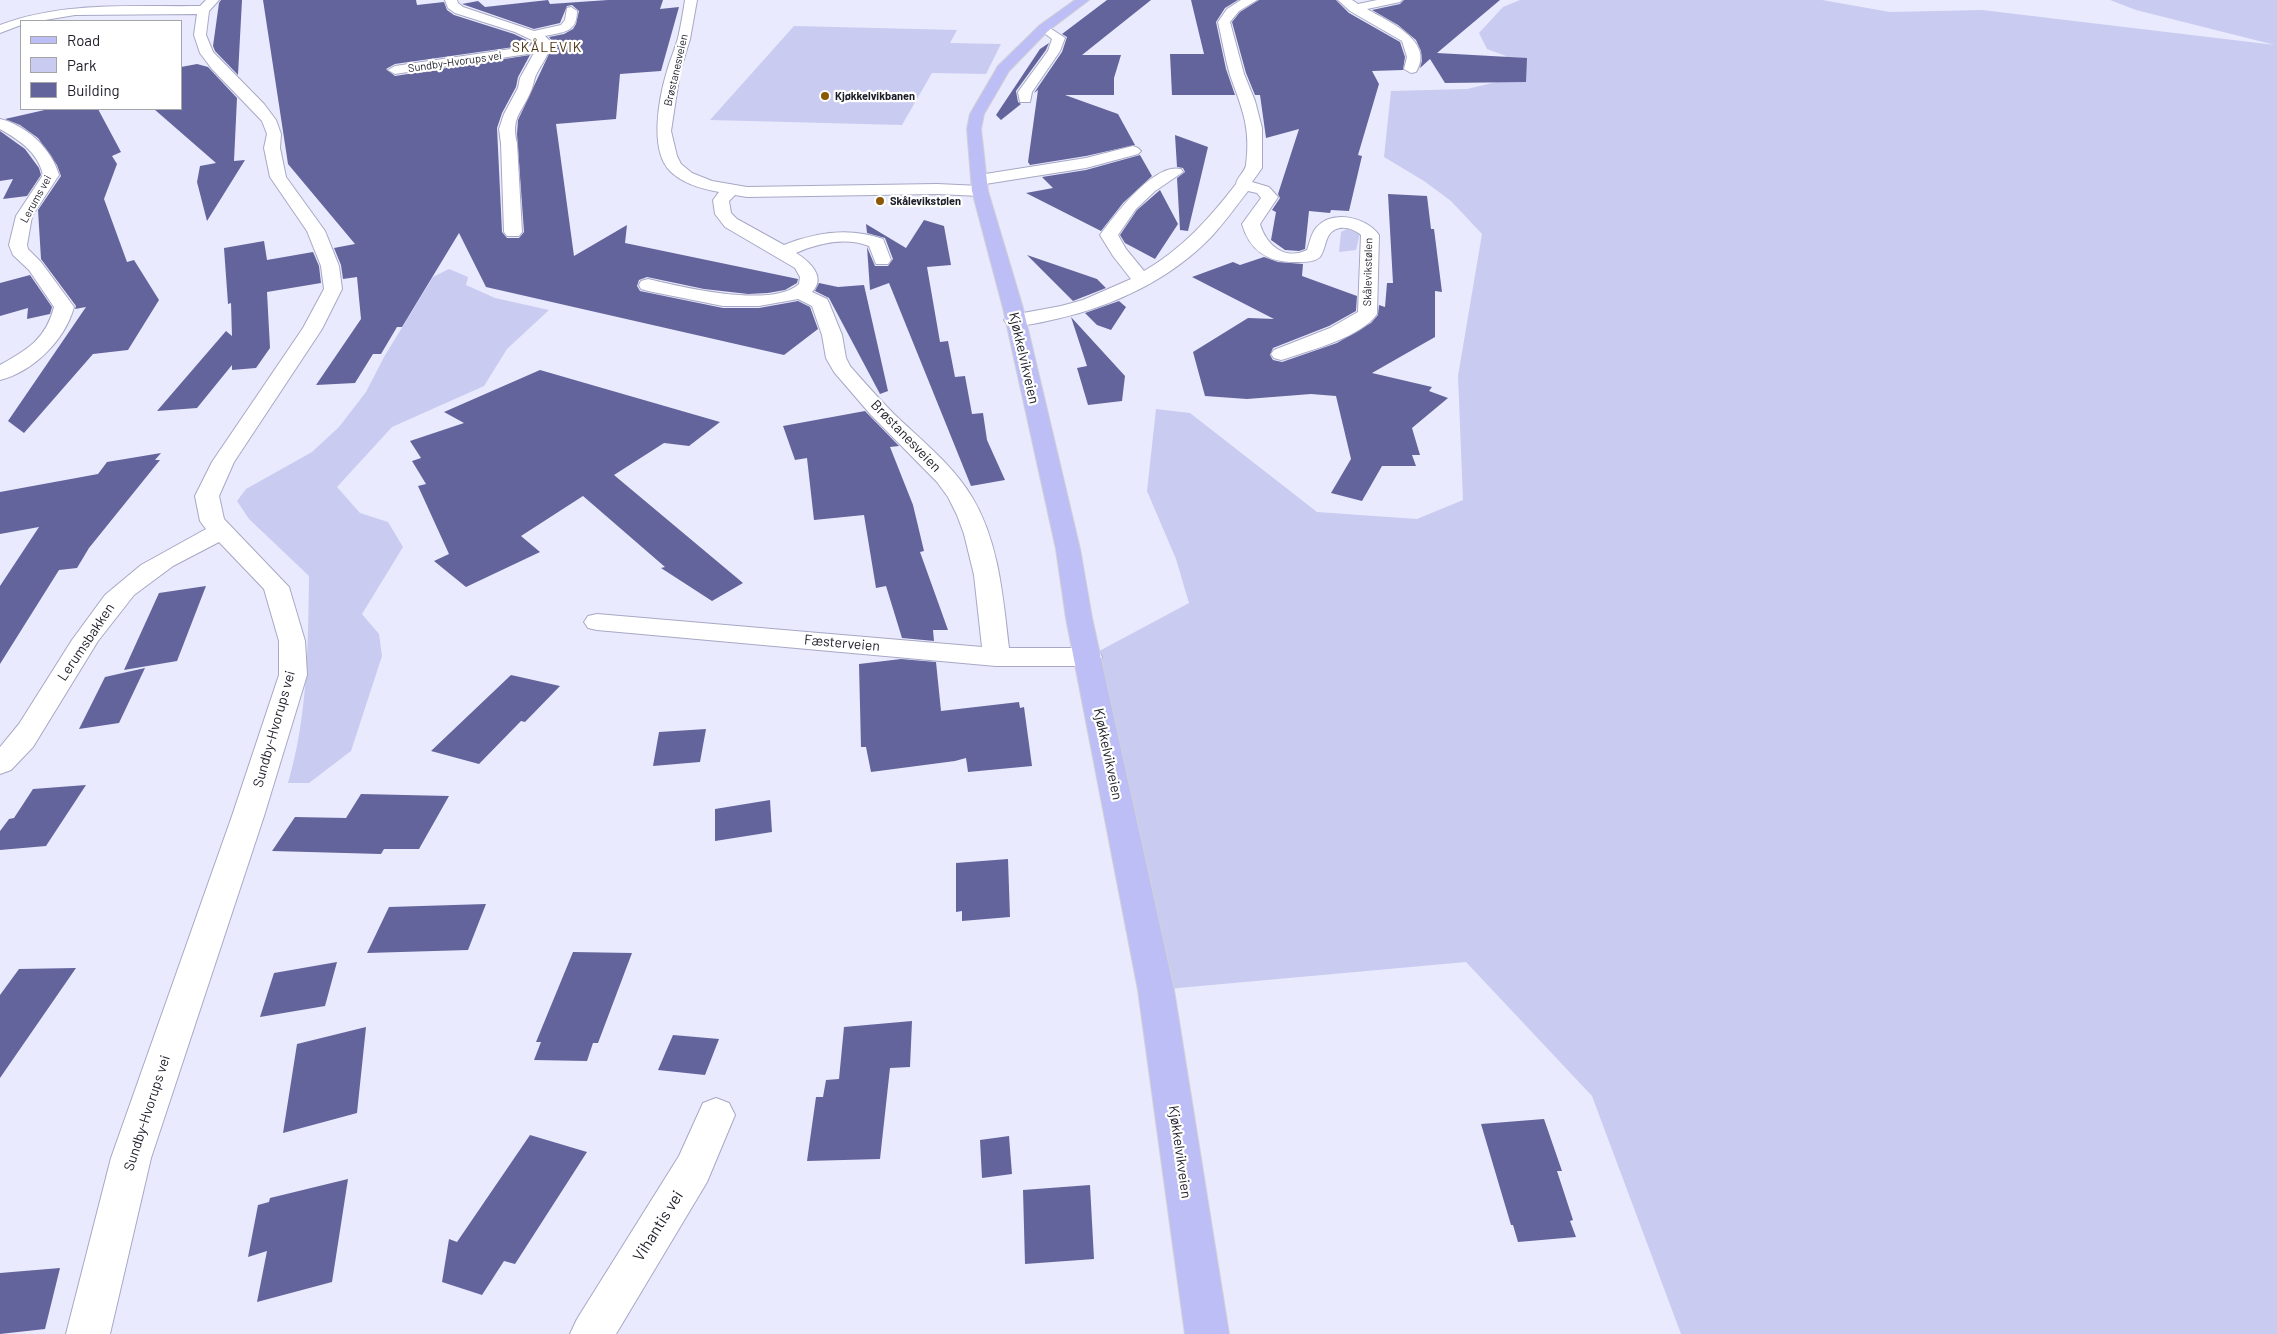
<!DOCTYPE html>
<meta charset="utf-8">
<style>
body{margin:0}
#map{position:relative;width:2277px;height:1334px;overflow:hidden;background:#e9eafd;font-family:Barlow,sans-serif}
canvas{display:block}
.legend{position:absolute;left:20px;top:20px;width:162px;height:90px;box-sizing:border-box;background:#fff;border:1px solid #a4a5a9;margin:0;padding:6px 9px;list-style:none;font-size:15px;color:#1c1d27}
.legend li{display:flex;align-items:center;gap:10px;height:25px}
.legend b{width:25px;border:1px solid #a4a5a9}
</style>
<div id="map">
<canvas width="2277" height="1334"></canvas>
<ul class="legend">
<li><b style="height:6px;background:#bebef7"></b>Road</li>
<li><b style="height:14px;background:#c9cbf1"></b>Park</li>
<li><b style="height:14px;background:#64649c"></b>Building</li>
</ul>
</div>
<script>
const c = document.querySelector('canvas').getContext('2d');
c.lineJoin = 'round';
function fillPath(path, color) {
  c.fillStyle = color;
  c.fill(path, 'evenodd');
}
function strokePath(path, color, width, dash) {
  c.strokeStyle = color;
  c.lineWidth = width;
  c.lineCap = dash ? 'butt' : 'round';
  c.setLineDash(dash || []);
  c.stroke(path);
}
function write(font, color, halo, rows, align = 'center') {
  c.font = font + ' Barlow,sans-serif';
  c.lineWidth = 4.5;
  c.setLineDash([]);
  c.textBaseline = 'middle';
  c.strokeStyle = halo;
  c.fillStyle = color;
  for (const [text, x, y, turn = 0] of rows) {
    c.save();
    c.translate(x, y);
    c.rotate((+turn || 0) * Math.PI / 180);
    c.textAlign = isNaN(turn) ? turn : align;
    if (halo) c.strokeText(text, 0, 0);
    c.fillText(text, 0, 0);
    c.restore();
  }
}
fillPath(new Path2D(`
 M1520 0H1822L1890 12 1982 10 2275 45 2136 10 2110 0H2277V1334H1681L1592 1096 1466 962 1156 990 1088 657 1189 603 1176 559 1147 491 1156 409 1190 413 1317 512 1417 519 1463 500 1458 376 1482 234 1451 201 1424 181 1384 157 1391 91 1467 89 1501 81 1506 56 1487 49 1479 33 1503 7Z
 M794 26 957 30 950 43 1001 44 986 74 932 73 902 125 710 120Z
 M1347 229 1360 233 1356 250 1340 252H1339L1341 232Z
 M449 269 468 277 466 285 495 298 549 310 507 349 484 386 392 427 337 487 360 513 388 522 403 547 362 614 379 634 382 656 351 751 309 783H288C308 715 308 646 309 576L249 519 237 501 246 489 312 452 339 427 366 392 384 357 433 277Z`), '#c9cbf1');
fillPath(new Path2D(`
 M221 0H242L238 75 215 51 213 46 219 3Z
 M263 0H416L417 5 444 2 447 10 454 15 514 34 535 44 395 64 386 69 395 76 530 55 518 77 516 87 502 113 497 128 502 232 507 238H519L524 232 517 134 518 120 549 54 552 41 549 37 564 34 573 29 576 24 579 11 572 5 567 6 560 23 534 29 462 4 478 1 485 7 548 0 550 4 608 0H663L660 9 679 7 661 71 620 74 616 119 556 124 574 256 627 225 625 243 798 279 797 283 785 290 768 293 748 294 704 289 647 277 639 280 637 286 640 291 723 308H759L798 301 810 307 818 329 784 355 486 287 459 233 402 327H397L381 354H373L355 383 316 385 361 319 357 277 343 279 341 265 334 248 355 244 288 164Z
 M1107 0H1151L1082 55H1121L1114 78V95H1065L1118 114 1135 145 1086 156 1030 165 1028 162 1038 90 1034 93 1062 52 1067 37 1062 34Z
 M1191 0H1238L1225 8 1216 22 1226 69 1235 95H1172L1170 54H1204Z
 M1259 0H1336L1349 13 1400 42 1405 57 1403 70 1372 71 1379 84 1358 155 1362 156 1349 211 1331 210 1330 213 1309 211 1305 249 1299 251 1285 250 1271 240 1276 212 1272 210 1280 198 1278 194 1299 129 1266 138 1260 95H1255L1246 73 1232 22 1240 12Z
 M1404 0H1500L1437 53 1527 58 1526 82 1445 83 1430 59 1420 68 1422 61 1421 51 1416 40 1398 25 1372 10 1400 4Z
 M1049 43 1046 50 1016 91 1018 102 1021 104 1001 120 996 115 1040 49Z
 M197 64 208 67 237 98 234 161 245 160 207 221 197 182 200 166 216 163 154 109H181V67Z
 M49 109H98L121 152 112 156 117 164 104 199 127 262 134 260 159 300 128 350 93 354 24 433 8 421 86 307 75 309 76 306 41 259 38 210 61 176 57 165 38 138 20 125 5 119Z
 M0 131 25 149 39 168 41 175 27 196 3 199 13 179 0 181Z
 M1175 135 1208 147 1188 231 1180 230 1177 178 1185 172 1183 168 1177 167Z
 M1140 155 1152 176 1123 203 1101 231 1026 193 1053 188 1042 177 1086 170Z
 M1160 190 1178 224 1155 259 1125 243 1120 235 1137 210Z
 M1388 194 1427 196 1431 229H1434L1442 292 1435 291V337L1372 373 1432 387 1429 391 1448 398 1412 428 1420 455H1412L1416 466H1382L1362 501 1331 493 1351 459 1336 396 1311 394 1247 399 1205 396 1193 352 1248 318 1274 319 1192 277 1233 262 1240 265 1264 257 1278 262 1303 264 1302 276 1357 296 1356 311 1329 326 1273 348 1270 355 1273 360 1282 362 1337 343 1371 323 1378 315 1379 305 1385 307 1387 283H1393Z
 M924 220 944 226 951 265 927 267 940 342 948 341 955 377 965 376 972 414 983 413 987 440 1005 480 971 486 889 283 870 290 867 247 875 266H888L893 259 885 238 867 233 866 224 906 248Z
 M264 241 267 260 313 252 319 266 321 283 267 292 270 348 256 368 232 370V365L197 408 157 411 226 331 232 336 231 303 228 304 224 248Z
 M1027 255 1097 279 1106 288 1073 301Z
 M30 275 52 307 50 314 27 319 28 308 0 316V283Z
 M819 283 838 287 864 285 888 391 880 394 829 298 815 291Z
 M1119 301 1126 307 1111 330 1097 325 1085 313Z
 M1071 317 1125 376 1122 401 1088 405 1077 368 1087 366Z
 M540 370 720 422 689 446 664 443 614 475 743 583 712 601 661 568 665 567 583 496 521 536 540 552 466 587 434 561 449 554 418 486 426 484 412 461 421 458 410 441 464 423 444 412Z
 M865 411 899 446 890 447 913 505 924 551 920 552 948 630H933L934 641 902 638 886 586 876 588 864 515 814 520 807 458 795 460 783 426Z
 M161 453 155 460H160L89 548 77 568 59 570 0 664V586L39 527 0 534V492L98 474 107 462Z
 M206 586 177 661 124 670 159 593Z
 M901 659 936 662 941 711 1019 702 1020 708 1024 707 1032 766 968 772 966 758 955 761 871 772 866 747H861L859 664Z
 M145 668 119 723 79 729 105 677Z
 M511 675 560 686 525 722 521 721 479 764 431 751Z
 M706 729 700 762 653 766 659 732Z
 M86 785 46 846 0 850V831L9 819 14 818 33 789Z
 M361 794 449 796 419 849H384L381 854 272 851 295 817 346 818Z
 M770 800 772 832 715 841V809Z
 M1008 859 1010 917 962 921V911L956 912V863Z
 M486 904 468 950 367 953 389 907Z
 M573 952 632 953 598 1043H593L587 1061 534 1060 541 1042H536Z
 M337 962 325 1006 260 1017 274 973Z
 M76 968 0 1078V995L19 969Z
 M912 1021 910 1067 890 1068 880 1159 807 1161 816 1097H823L826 1080 839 1079 844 1027Z
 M366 1027 357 1113 283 1133 297 1044Z
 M673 1035 719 1039 705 1075 658 1070Z
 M1544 1119 1562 1171H1557L1573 1220 1570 1221 1576 1237 1518 1242 1513 1225H1511L1481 1124Z
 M530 1135 587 1152 515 1264 504 1261 482 1295 442 1282 449 1239 457 1242Z
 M1009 1136 1012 1174 982 1178 980 1140Z
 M348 1179 332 1282 257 1302 267 1251 248 1257 258 1205 269 1202 270 1198Z
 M1090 1185 1094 1259 1025 1264 1023 1190Z
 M60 1268 45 1329 0 1334V1273Z`), '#64649c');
const minor = new Path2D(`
 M206 0H219L209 11 206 35 213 52 264 104 276 120 281 134 280 148 286 177 325 231 339 266 342 289 322 329 234 462 219 496 224 519 289 587 305 641 307 675 264 816 151 1158 110 1334H66L111 1158 232 816 279 675V641L264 589 219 542 173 566 134 595 98 641 33 747 11 770 0 774V747L19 724 72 640 105 595 141 565 206 529 200 521 195 496 212 462 303 328 324 289 321 266 307 231 270 177 264 148 267 134 262 121 212 69 200 53 194 35 197 14 75 15 39 21H21V25L0 33V25C63 1 133 7 200 6Z
 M445 0H457L458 3 463 7 534 31 561 25 565 20 567 8 571 7 577 11C577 33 563 32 545 36L550 41C551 53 542 63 537 73 534 78 534 83 532 88 524 111 510 116 517 143L522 232 519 236H507L504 232 501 143 499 129 504 114 518 88 520 78 534 53 395 74 388 70 395 66 538 45V43L515 32 455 13 448 8Z
 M685 0H697L690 39 680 72 671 131 677 156 681 164 692 173 712 181 747 187 937 184 980 186 986 188 988 191 986 194 980 196 937 194 747 197 735 195 729 201 731 213 737 219 784 245C816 232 850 227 883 239L891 260 888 264H876L869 246C845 237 819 243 796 253 809 261 827 277 812 292L827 299 829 303 842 335 846 358 850 366C864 382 878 398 894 414 921 440 952 464 972 497 999 542 1003 597 1009 648H1088L1098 651 1102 657 1098 663 1088 666H996L597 630 588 628 584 622 588 616 597 614 982 647 974 575 964 534 957 515 948 497 937 482 871 415 834 372 826 358 822 335 812 306 798 299 759 306H723L648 291 641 289 639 285 641 281 648 279C682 287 771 309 799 284L800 277 795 268 725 227 715 214 713 200 719 192C702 189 683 184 670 171 649 150 659 97 667 71 670 60 675 49 678 38 681 25 683 13 685 0Z
 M1241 0H1257L1239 11 1230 22 1244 74 1255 101 1262 128V168L1252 182 1269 187 1278 197 1260 224C1266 245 1285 261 1307 250 1310 242 1311 234 1316 228 1332 209 1366 217 1379 235L1377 314C1361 337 1314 349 1288 358L1281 360 1274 358 1271 354 1274 350 1330 328 1358 312 1361 235C1353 228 1337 223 1329 235 1325 241 1325 250 1320 257 1314 262 1306 262 1298 262 1269 263 1250 252 1242 224L1261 198 1257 193 1248 191C1236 206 1225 222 1212 236 1171 279 1114 306 1056 319 1041 322 1022 328 1007 324L1004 320 1007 316 1061 306 1083 300 1131 279 1113 256 1100 235C1114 216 1154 162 1181 169L1183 172 1155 191 1136 209 1118 235 1126 249 1144 271C1182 249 1209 219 1236 184 1237 177 1245 172 1246 165 1251 127 1242 109 1230 75 1225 58 1222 39 1218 22L1227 9Z
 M1338 0H1352L1358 4 1377 0H1402L1400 2 1367 9C1387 21 1436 41 1416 72L1411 73 1404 69 1407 57 1402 41 1350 11Z
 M1044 24 1065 38 1060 51 1032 92 1030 102H1020L1018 92 1048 51 1052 39 1038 28Z
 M0 119C26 125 52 149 59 175L32 216 27 245 28 249 41 262 74 307C65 340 33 372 0 380V365C27 350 46 339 54 307L29 270 13 255 9 245 16 216 43 175C38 152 19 140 0 129Z
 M1133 146 1138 148 1141 151 1138 154 1086 168 979 185 973 183 971 180 973 177 979 175 1086 158Z
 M716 1098 729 1103 735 1115 707 1182 616 1334H570L577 1319 679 1156 703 1103Z`);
const major = new Path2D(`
 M1075 0H1089L1048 31 1009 71 984 114 981 129 988 191 1023 308 1080 549 1092 618 1174 990 1229 1334H1185L1138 990 1066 618 1056 549 1003 308 972 191 967 129 970 114 998 66 1040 25Z`);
strokePath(minor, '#a7a8c5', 2);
strokePath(major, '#d2d2d4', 2);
fillPath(minor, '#fff');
fillPath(major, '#bebef7');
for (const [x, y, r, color] of [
 [825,96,5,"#895800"],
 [880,201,5,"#895800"]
]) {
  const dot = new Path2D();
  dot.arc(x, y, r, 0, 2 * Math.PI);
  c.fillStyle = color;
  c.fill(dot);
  strokePath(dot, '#fff', 2);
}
write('11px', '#1c1d27', '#fff', [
 ["Sundby-Hvorups vei",455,62,-8],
 ["Brøstanesveien",676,70,-77],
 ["Lerums vei",36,199,-61],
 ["Skålevikstølen",1368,272,-89]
]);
write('bold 11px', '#1c1d27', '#fff', [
 ["Kjøkkelvikbanen",835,96],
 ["Skålevikstølen",890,201]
], 'left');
c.letterSpacing = '1px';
write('14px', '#4f3614', '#fff', [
 ["SKÅLEVIK",547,47]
]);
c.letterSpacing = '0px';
write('14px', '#1c1d27', '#fff', [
 ["Kjøkkelvikveien",1024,358,77],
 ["Brøstanesveien",906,436,46],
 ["Lerumsbakken",86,642,-56],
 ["Fæsterveien",842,643,5],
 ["Sundby-Hvorups vei",274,729,-74],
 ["Kjøkkelvikveien",1108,754,78],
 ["Sundby-Hvorups vei",147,1113,-72],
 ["Kjøkkelvikveien",1180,1152,82]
]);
write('16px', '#1c1d27', '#fff', [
 ["Vihantis vei",658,1226,-58]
]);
</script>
